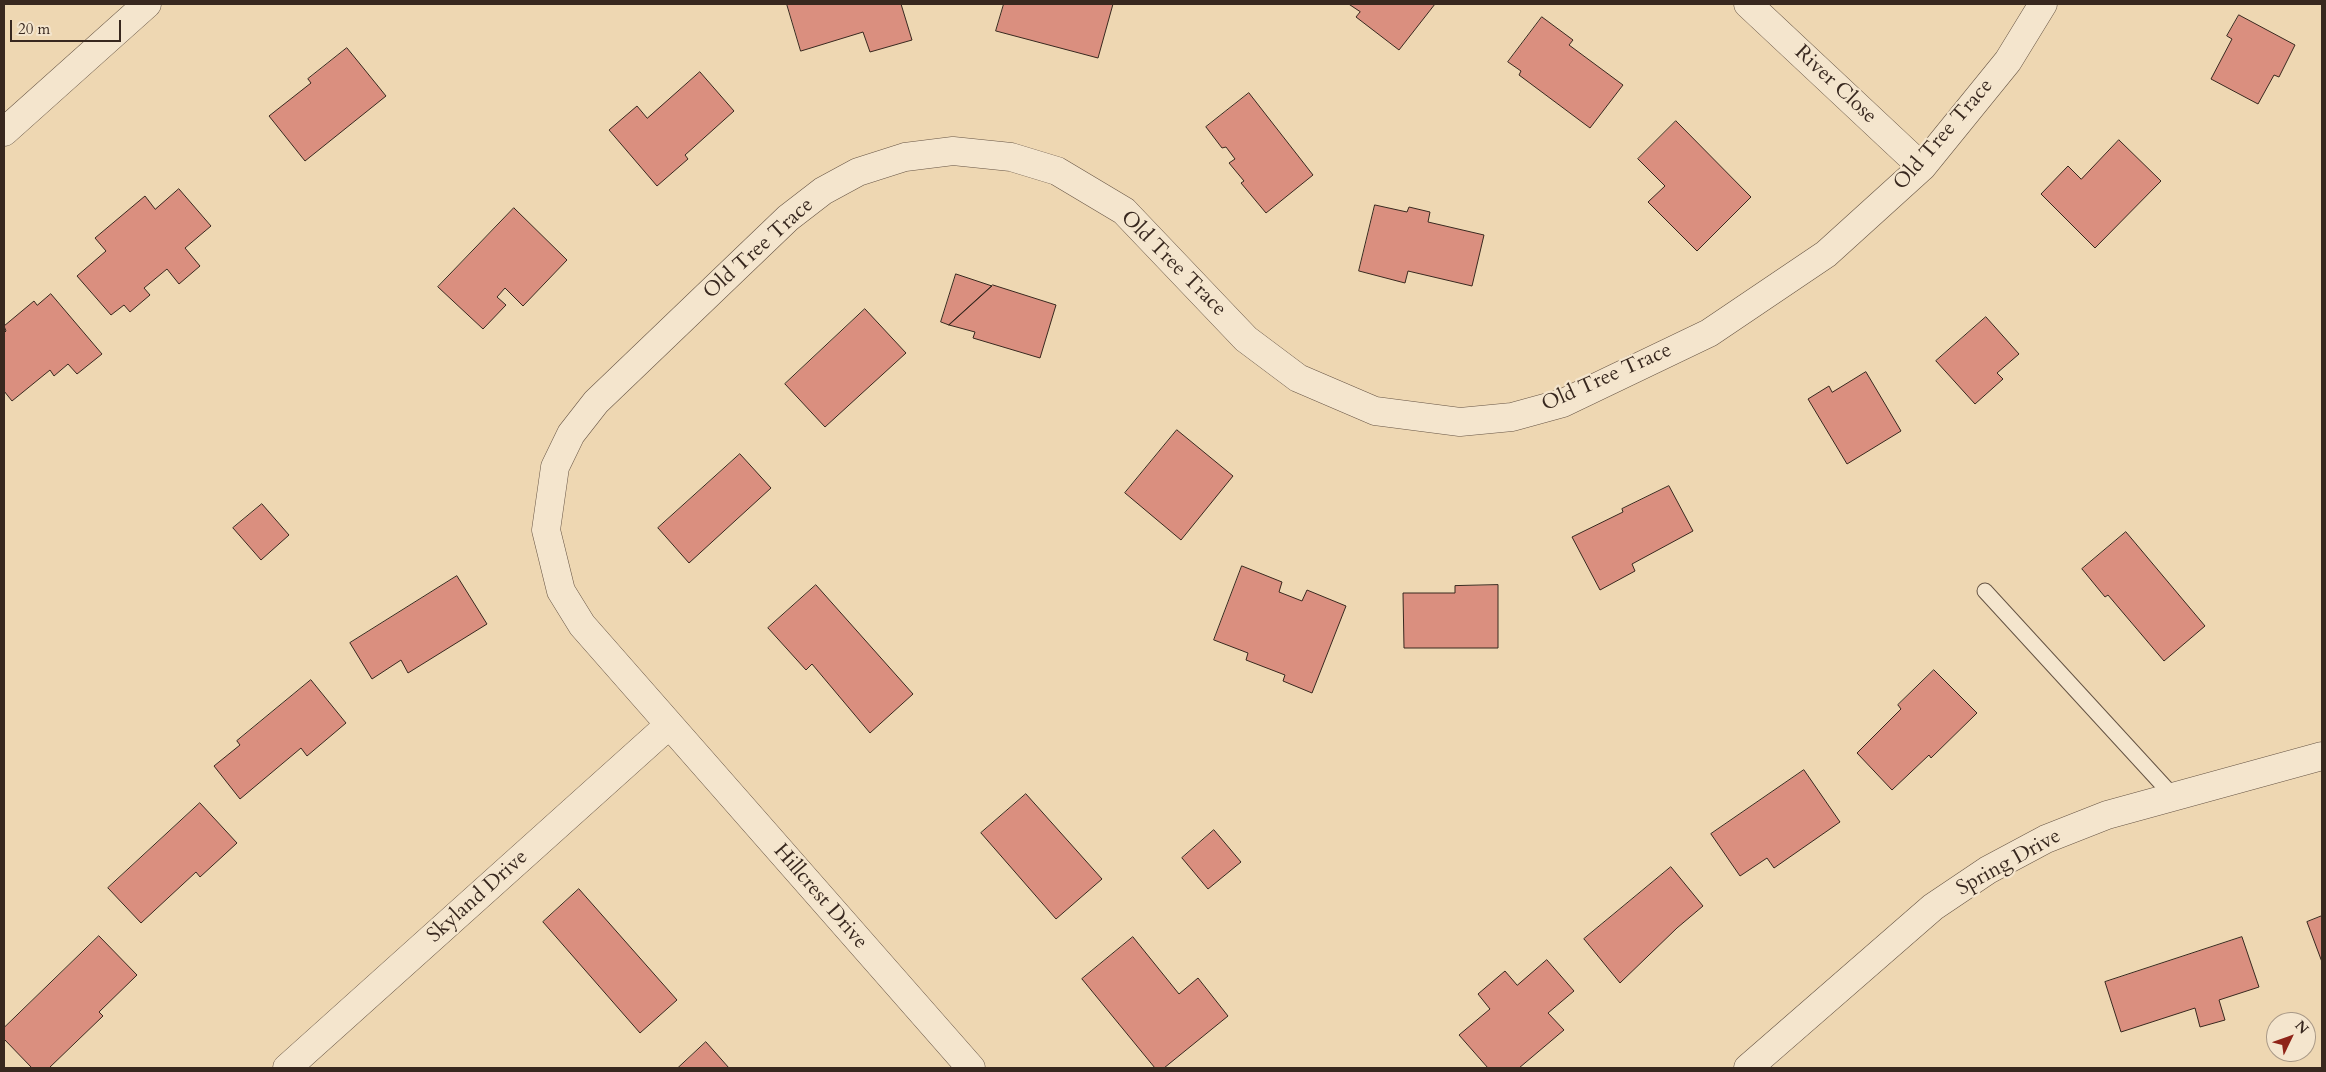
<!DOCTYPE html>
<style>
body{margin:0}
#map{position:relative;width:2326px;height:1072px;overflow:hidden;background:#eed7b2;font-family:Cardo,serif}
canvas{display:block}
.frame{position:absolute;inset:0;border:5px solid #38281f;pointer-events:none}
.north{position:absolute;left:2266px;top:1012px;width:50px;height:50px;box-sizing:border-box;background:#f4e5cd;border:1px solid #a99987;border-radius:50%;rotate:48deg;font-size:14px;font-weight:700;line-height:20px;text-align:center;color:#38281f}
.north::after{content:'';display:block;margin:auto;width:18px;height:22px;background:#8f2418;clip-path:polygon(50% 0,100% 100%,50% 72%,0 100%)}
.scale{position:absolute;left:10px;top:20px;width:111px;height:22px;box-sizing:border-box;border:2px solid #38281f;border-top:0;padding-left:6px;font-size:15px;line-height:18px;white-space:nowrap;color:#38281f;-webkit-text-stroke:4px #f4e5cd;paint-order:stroke}
</style>
<div id="map">
<canvas width="2326" height="1072"></canvas>
<div class="frame"></div>
<div class="north">N</div>
<div class="scale">20 m</div>
</div>
<script>
const c = document.querySelector('canvas').getContext('2d');
c.lineJoin = 'round';
function fillPath(path, color) {
  c.fillStyle = color;
  c.fill(path, 'evenodd');
}
function strokePath(path, color, width, dash) {
  c.strokeStyle = color;
  c.lineWidth = width;
  c.lineCap = dash ? 'butt' : 'round';
  c.setLineDash(dash || []);
  c.stroke(path);
}
function write(font, color, halo, rows, align = 'center') {
  c.font = font + ' Cardo,serif';
  c.lineWidth = 4.5;
  c.setLineDash([]);
  c.textBaseline = 'middle';
  c.strokeStyle = halo;
  c.fillStyle = color;
  for (const [text, x, y, turn = 0] of rows) {
    c.save();
    c.translate(x, y);
    c.rotate((+turn || 0) * Math.PI / 180);
    c.textAlign = isNaN(turn) ? turn : align;
    if (halo) c.strokeText(text, 0, 0);
    c.fillText(text, 0, 0);
    c.restore();
  }
}
const building = new Path2D(`
 M787 4H901L912 40 870 52 863 32 801 51Z
 M1004 4H1113L1098 58 996 31Z
 M1349 4H1435L1399 50 1356 17 1360 12Z
 M2239 15 2295 45 2279 77 2274 75 2258 104 2211 79 2232 39 2227 36Z
 M1542 17 1573 40 1569 45 1623 85 1590 128 1519 75 1521 71 1508 62Z
 M347 48 386 96 305 161 269 116 311 83 308 79Z
 M700 72 734 111 685 155 688 159 657 186 609 130 637 106 647 118Z
 M1249 93 1313 175 1266 213 1241 183 1244 181 1229 163 1235 159 1226 147 1222 148 1206 127Z
 M1676 121 1751 197 1697 251 1648 202 1665 186 1638 159Z
 M2119 140 2161 181 2095 248 2041 194 2068 166 2081 179Z
 M179 189 211 226 185 248 200 266 179 284 167 269 144 288 150 295 130 312 124 305 111 315 77 276 106 251 95 238 145 196 155 209Z
 M1375 205 1407 212 1409 207 1430 212 1428 222 1484 235 1472 286 1408 271 1405 283 1359 271Z
 M514 208 567 260 523 306 505 288 497 297 506 305 483 329 438 287Z
 M956 274 992 286 949 325 941 322Z
 M993 285 1056 305 1040 358 973 338 975 332 949 325Z
 M51 294 102 354 77 374 68 364 54 376 50 370 12 401 4 391V333L6 331 4 326 34 301 37 305Z
 M865 309 906 353 825 427 785 384Z
 M1986 317 2019 354 1997 373 2003 379 1975 404 1936 361Z
 M1866 372 1901 431 1847 464 1808 399 1829 386 1832 392Z
 M1177 430 1233 476 1181 540 1125 493Z
 M740 454 771 488 689 563 658 528Z
 M1669 486 1693 531 1632 564 1635 571 1600 590 1572 537 1623 512 1622 509Z
 M262 504 289 535 261 560 233 528Z
 M2126 532 2205 626 2164 661 2108 595 2105 597 2082 569Z
 M1242 566 1282 582 1279 592 1302 601 1307 590 1346 606 1312 693 1283 681 1285 675 1246 660 1248 653 1214 640Z
 M457 576 487 624 408 673 401 660 372 679 350 643Z
 M816 585 913 694 870 733 812 664 806 670 768 628Z
 M1498 585V648H1404L1403 593H1455V586Z
 M1934 670 1977 713 1931 758 1929 755 1892 790 1857 753 1901 709 1898 705Z
 M311 680 346 723 307 756 301 748 240 799 214 766 240 745 237 741Z
 M1804 770 1840 822 1774 868 1767 858 1740 876 1711 834Z
 M1026 794 1102 879 1056 919 981 833Z
 M200 803 237 843 200 877 196 872 141 923 108 888Z
 M1214 830 1241 862 1208 889 1182 858Z
 M1671 867 1703 906 1677 928 1620 983 1584 939Z
 M579 889 677 1000 640 1033 543 922Z
 M2322 916V962L2307 922Z
 M99 936 137 975 99 1012 103 1016 49 1068H32L4 1039V1028Z
 M1133 937 1179 994 1198 978 1228 1016 1164 1068H1155L1082 979Z
 M2242 937 2259 987 2219 1000 2225 1020 2200 1027 2195 1008 2121 1032 2105 982Z
 M1547 960 1574 991 1548 1013 1564 1030 1519 1068H1488L1459 1035 1490 1009 1478 994 1505 971 1517 985Z
 M706 1042 729 1068H678Z`);
fillPath(building, '#da8f7f');
strokePath(building, '#38281f', 1);
const lane = new Path2D(`
 M1985 591 2173 796`);
const street = new Path2D(`
 M1748 4 1922 167
 M4 132 147 4
 M287 1068 669 725
 M971 1068 582 625 561 591 546 530 555 467 571 434 596 402 788 218 823 191 858 172 905 157 953 151 1011 157 1057 171 1124 211 1246 339 1298 378 1375 411 1460 422 1512 417 1563 403 1709 333 1826 254 1922 167 2008 61 2043 4
 M1748 1068 1933 907 1988 870 2046 839 2107 815 2322 756`);
strokePath(lane, '#665444', 17);
strokePath(street, '#665444', 29);
strokePath(lane, '#f4e5cd', 15);
strokePath(street, '#f4e5cd', 28);
write('21px', '#38281f', '#f4e5cd', [
 ["River Close",1835,85,43],
 ["Old Tree Trace",1944,135,-49],
 ["Old Tree Trace",759,249,-42],
 ["Old Tree Trace",1173,264,45],
 ["Old Tree Trace",1607,378,-24],
 ["Spring Drive",2009,863,-29],
 ["Skyland Drive",478,897,-42],
 ["Hillcrest Drive",820,897,49]
]);
</script>
